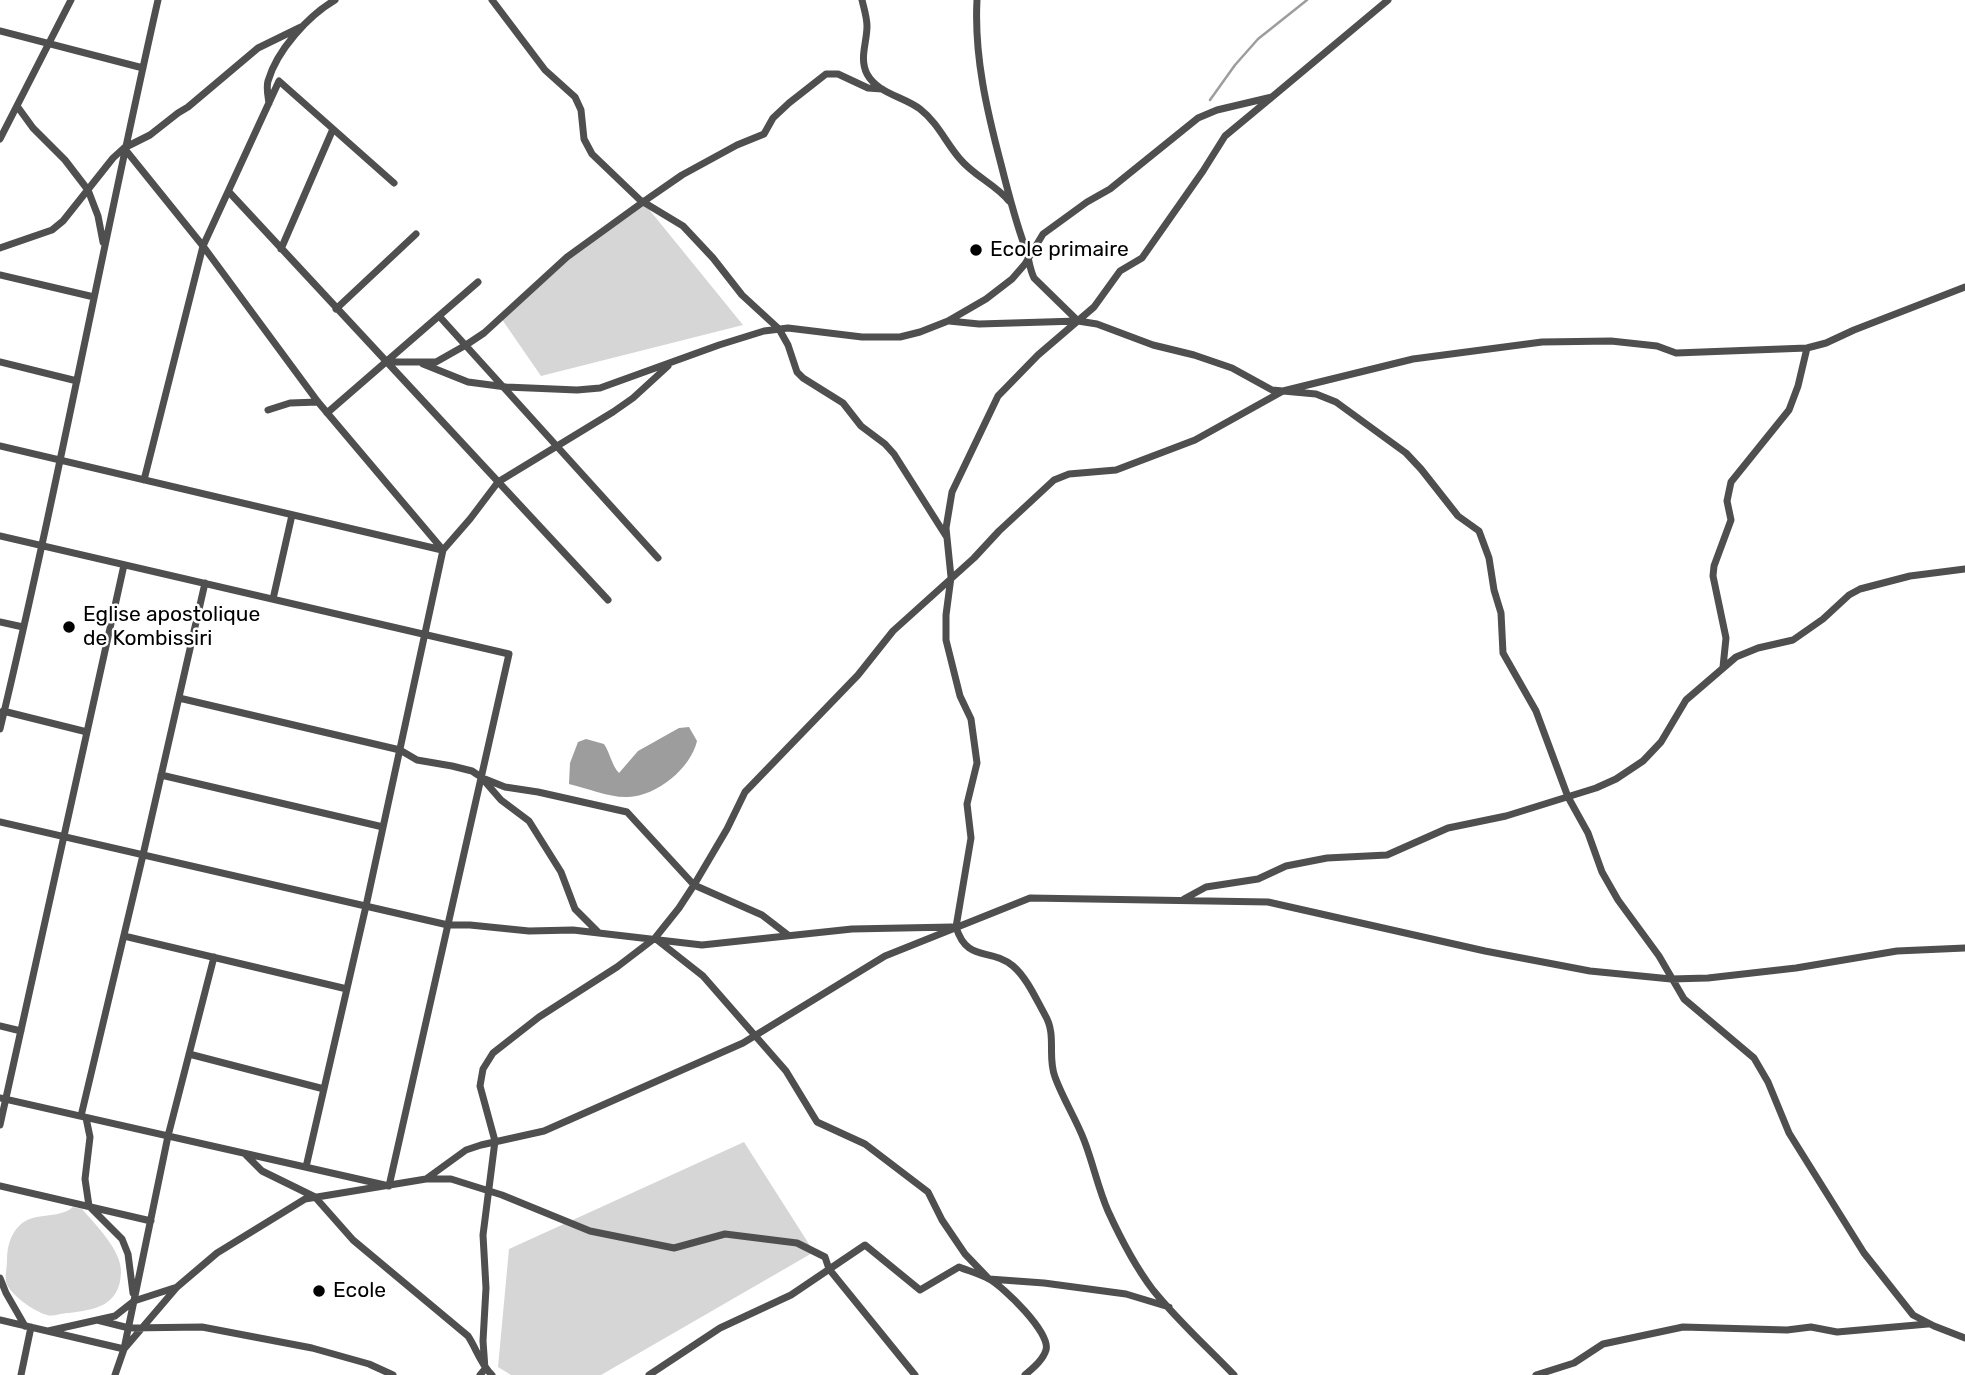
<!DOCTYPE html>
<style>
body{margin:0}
canvas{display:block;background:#fff}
</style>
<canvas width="1965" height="1375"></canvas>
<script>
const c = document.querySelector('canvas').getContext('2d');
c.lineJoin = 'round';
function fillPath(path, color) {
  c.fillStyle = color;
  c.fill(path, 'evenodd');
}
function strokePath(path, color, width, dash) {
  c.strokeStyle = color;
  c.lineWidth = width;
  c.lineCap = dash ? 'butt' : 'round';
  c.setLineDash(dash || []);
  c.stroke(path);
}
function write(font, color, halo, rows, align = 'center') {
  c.font = font + ' Rubik,sans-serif';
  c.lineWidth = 5;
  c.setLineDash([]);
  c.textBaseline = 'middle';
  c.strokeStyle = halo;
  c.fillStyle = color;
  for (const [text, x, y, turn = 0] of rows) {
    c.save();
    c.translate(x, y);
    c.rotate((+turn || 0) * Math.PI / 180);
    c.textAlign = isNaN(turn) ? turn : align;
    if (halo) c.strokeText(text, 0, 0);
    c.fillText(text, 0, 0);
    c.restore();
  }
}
fillPath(new Path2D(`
 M643 202 743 325 541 376 501 318 554 268Z
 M744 1142 814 1252 601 1375H511L498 1367 509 1249Z
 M73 1207 82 1209C95 1224 122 1251 121 1272 120 1306 95 1310 68 1313 62 1313 52 1317 47 1315 35 1312 9 1294 6 1282 5 1276 7 1267 7 1260 7 1248 10 1235 19 1226 33 1211 58 1220 73 1207Z`), '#d6d6d6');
fillPath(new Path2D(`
 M689 727 697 741C691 768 657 796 628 797 610 798 587 788 569 784L570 763 578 742 586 739 604 744C610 753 612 766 619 773L638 751 679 728Z`), '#9d9d9d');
strokePath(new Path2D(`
 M1210 100 1235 65 1258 39 1307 0`), '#9d9d9d', 2.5);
strokePath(new Path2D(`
 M492 0 545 70 575 97 581 110 584 139 592 154 640 200 683 226 713 258 742 295 779 329 788 345 797 372 803 378 843 403 861 426 885 444 894 454 946 536
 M862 0C864 8 867 18 867 26 867 43 859 58 867 74 878 94 903 96 920 109 938 123 946 143 960 159 974 176 995 184 1009 201
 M977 0C974 56 987 111 1001 164 1008 192 1015 220 1025 247 1029 257 1029 268 1034 278L1078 321
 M0 31 143 68
 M269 103C268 96 266 88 268 81 277 50 308 16 335 0
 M17 106 33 128 65 160 88 190 98 216 103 242
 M0 139 71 0
 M124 148 203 246 144 480
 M394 183 279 81 203 246 318 402 443 550
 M229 192 608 600
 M0 248 52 230 63 221 113 158 124 148 150 135 178 113 188 107 258 48 301 27
 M281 249 333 129
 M0 275 94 297
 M336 309 416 234
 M439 316 658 558
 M949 321 979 324 1078 321 1097 324 1153 345 1194 355 1232 368 1272 390 1283 391 1413 359 1542 342 1611 341 1657 346 1676 353 1807 348 1826 343 1854 330 1965 287
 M0 362 77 381
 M385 362H436L466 345 484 333 567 257 643 202 682 175 737 145 764 134 773 118 789 103 826 74H838L868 88 882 89
 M423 364 468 382 506 387 577 390 600 388 719 345 764 331 788 328 862 337H900L920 332 948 321 986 299 1012 279 1025 264 1043 234 1087 202 1110 189 1198 118 1217 110 1272 97 1388 0
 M268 410 290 403 318 402
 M327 413 478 282
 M0 446 442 550
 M0 536 509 654 389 1186 0 1098
 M273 599 292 515
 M0 622 23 627
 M1723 667 1726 638 1713 576 1714 566 1731 520 1727 501 1731 482 1789 410 1798 386 1807 348
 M179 698 400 750 417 760 452 766 472 771 481 777 501 800 529 821 561 872 575 909 598 932
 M3 711 87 732
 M0 729C58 487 103 243 158 0
 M161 775 383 827
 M485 779 505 787 538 792 627 812 694 885 762 915 788 935
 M0 822 448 925H470L529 931 573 930 702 945 852 929 952 927
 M1184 899 1206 887 1258 879 1286 866 1327 858 1387 855 1448 828 1506 816 1596 788 1616 779 1643 761 1661 742 1686 700 1736 657 1758 648 1793 640 1823 619 1849 595 1860 589 1910 576 1965 569
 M124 936 347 989
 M656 939 703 976 786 1071 817 1122 865 1144 928 1192 942 1220 965 1254 989 1279 1044 1283 1126 1294 1169 1307
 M0 1026 21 1031
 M189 1054 324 1089
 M81 1116 143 855 205 583
 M86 1118 90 1137 85 1179 89 1206 122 1239 128 1254 133 1293
 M0 1125 124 565
 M246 1155 262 1171 315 1197 353 1240 468 1336C476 1348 481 1365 492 1375
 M306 1167 366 906 443 550 470 519 498 482 613 412 633 398 668 366
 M428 1179H451L502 1195 590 1231 674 1248 725 1234 797 1243 825 1257 829 1269 915 1375
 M0 1186 151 1221
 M0 1278 6 1293 25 1326
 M0 1320 124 1349
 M97 1320 129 1328 202 1327 312 1348 369 1364 393 1375
 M48 1331 115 1316 134 1301 174 1288
 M124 1349 177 1287 217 1253 305 1199 426 1179 466 1150 481 1145 544 1131 743 1043 885 956 1030 898 1268 902 1485 951 1590 971 1671 979 1708 978 1796 968 1897 951 1965 948
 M21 1375 31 1327
 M115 1375 124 1349 168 1136 214 957
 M480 1375 485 1369 483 1341 486 1288 483 1235 495 1141 480 1086 483 1069 493 1053 539 1017 617 967 655 938 679 908 694 885 727 829 745 792 858 675 893 631 974 558 999 531 1054 480 1069 474 1116 470 1195 440 1283 391 1316 394 1336 402 1406 453 1421 469 1458 516 1479 531 1489 558 1494 590 1501 613 1503 653 1536 711 1568 797 1588 833 1602 872 1618 900 1659 956 1684 999 1754 1058 1768 1082 1789 1133 1864 1253 1913 1315 1934 1326 1965 1338
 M649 1375 720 1328 791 1295 865 1245 920 1290 959 1267C969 1271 980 1274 989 1279 1004 1287 1051 1333 1046 1350 1043 1360 1033 1368 1025 1375
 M1234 1375C1207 1347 1177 1320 1153 1290 1137 1269 1119 1235 1108 1211 1098 1188 1093 1163 1084 1140 1076 1119 1063 1099 1055 1077 1047 1057 1057 1035 1045 1015 1036 999 1027 978 1013 966 990 947 967 963 956 927L971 838 967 804 977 763 971 719 960 696 946 640V615L951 577 946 528 952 492 998 396 1038 355 1094 307 1120 271 1142 258 1203 171 1225 136 1272 97
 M1536 1375 1574 1363 1603 1344 1683 1327 1787 1330 1811 1327 1837 1332 1928 1324`), '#4f4f4f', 7);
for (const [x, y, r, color] of [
 [976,250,7,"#000"],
 [69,627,7,"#000"],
 [319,1291,7,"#000"]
]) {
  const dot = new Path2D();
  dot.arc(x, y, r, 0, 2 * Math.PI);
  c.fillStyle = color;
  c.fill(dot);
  strokePath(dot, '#fff', 2.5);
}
write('21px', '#000', '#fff', [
 ["Ecole primaire",990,250],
 ["Eglise apostolique",83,615],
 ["de Kombissiri",83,639],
 ["Ecole",333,1291]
], 'left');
</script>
